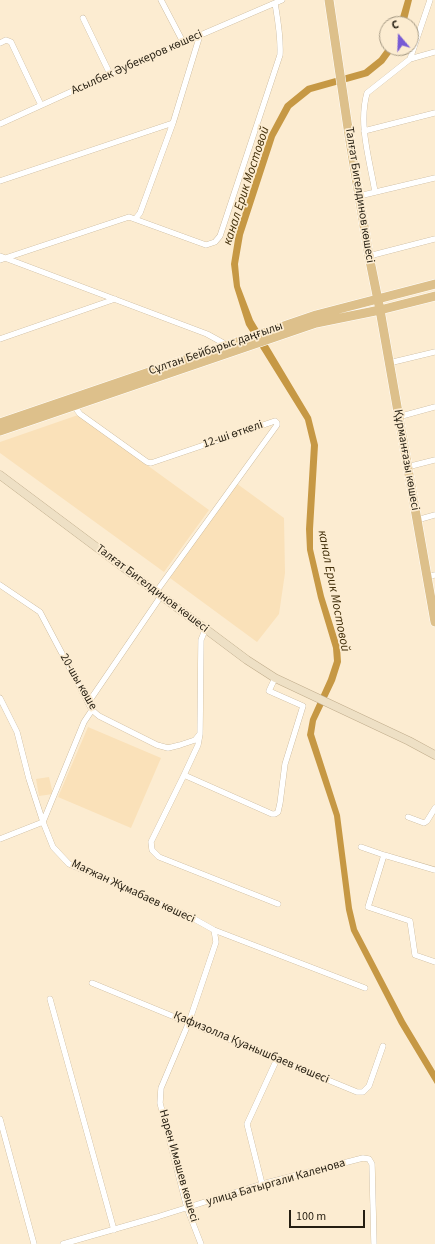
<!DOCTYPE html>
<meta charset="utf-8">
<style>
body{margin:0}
#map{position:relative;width:435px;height:1244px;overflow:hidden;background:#fcecd1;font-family:"Source Sans 3",sans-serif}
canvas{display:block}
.north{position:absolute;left:379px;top:16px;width:40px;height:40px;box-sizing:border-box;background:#fcecd1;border:1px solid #a69a84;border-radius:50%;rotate:341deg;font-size:11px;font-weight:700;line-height:16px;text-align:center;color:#251e11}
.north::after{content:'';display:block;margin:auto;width:14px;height:18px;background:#775ad5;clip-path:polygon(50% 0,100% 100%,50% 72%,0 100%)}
.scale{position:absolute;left:289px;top:1210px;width:76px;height:18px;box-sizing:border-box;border:2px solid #251e11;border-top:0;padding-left:5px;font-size:12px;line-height:14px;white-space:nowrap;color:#251e11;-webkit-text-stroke:3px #fcecd1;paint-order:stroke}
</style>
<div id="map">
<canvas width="435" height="1244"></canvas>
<div class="north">С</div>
<div class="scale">100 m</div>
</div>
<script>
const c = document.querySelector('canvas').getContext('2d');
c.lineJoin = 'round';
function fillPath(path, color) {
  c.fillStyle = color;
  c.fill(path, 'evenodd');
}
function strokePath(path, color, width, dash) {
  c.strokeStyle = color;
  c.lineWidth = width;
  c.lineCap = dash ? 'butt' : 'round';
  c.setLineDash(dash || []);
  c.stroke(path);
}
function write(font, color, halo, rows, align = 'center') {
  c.font = font + ' "Source Sans 3",sans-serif';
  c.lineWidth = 3.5;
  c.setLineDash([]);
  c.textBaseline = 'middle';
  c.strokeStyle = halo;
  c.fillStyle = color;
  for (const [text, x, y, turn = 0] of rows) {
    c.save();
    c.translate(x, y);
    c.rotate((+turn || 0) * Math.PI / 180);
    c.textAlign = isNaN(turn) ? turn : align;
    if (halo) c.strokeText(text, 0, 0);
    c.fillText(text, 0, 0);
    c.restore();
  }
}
fillPath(new Path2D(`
 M78 415 209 510 164 572 0 453V442Z
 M236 483 284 518 285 573 279 614 257 642 170 578Z
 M88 727 161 758 131 828 58 797Z
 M49 777 53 794 39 796 36 779Z`), '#fae1b9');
fillPath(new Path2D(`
 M405 0H412L406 24H398Z
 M387 47 395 48 384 63 368 76 311 92 291 108 275 137 243 235 238 264 240 286 253 320 311 417 318 445 313 529V549L324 596 340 647 341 662 335 681 316 721 314 734 340 815 352 908 357 929 405 1021 435 1071V1084L399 1024 351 931 346 910 334 816 307 735 310 719 328 679 334 661 333 648 318 598 307 550 306 529 311 445 305 420 246 325 234 287 231 264 236 233 269 134 285 104 307 86 364 70 379 58Z`), '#c69844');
const street = new Path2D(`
 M161 0 183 42
 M83 18 110 74
 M0 43 6 40 11 42 41 105
 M410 59 435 52
 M0 124 110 74 275 3
 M364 131 435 113
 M0 181 173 123
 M375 192C370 161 358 125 367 93L410 59 430 0
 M359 196 435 178
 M136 218 140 213 173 123 200 35
 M0 256 207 334 227 345
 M369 256 435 239
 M0 260 129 217 206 245 215 242 220 236 280 55C281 37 278 21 275 3L282 0
 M0 339 115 299
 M389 363 435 352
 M74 406 80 414 147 462 151 463 272 422 275 421 277 423V425L156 592
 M398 417 435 407
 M407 467 435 460
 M417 520 435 515
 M427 577 435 575
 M0 585 40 612 92 710 99 716 157 745 168 748 180 745 195 740 199 735
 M205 630 201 640 200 734 198 745 184 775 151 842 152 850 159 857 278 904
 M0 698 17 732 29 779 43 822 53 847 69 864 189 916 214 930 365 988
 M88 703 161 596
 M184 775 272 814H275L278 812 280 803 285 764 303 706 269 691 275 678
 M408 817 424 823 427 821 435 808
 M0 839 43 822 84 722 92 710
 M361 847 384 855 435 870
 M384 855 368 907 410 921 415 955 435 962
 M92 983 357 1092H363L369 1086 383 1046
 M50 999 114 1230
 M0 1119 34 1244
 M262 1184 247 1124 277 1059
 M63 1244 157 1217 262 1184 363 1158 369 1159 372 1164 374 1244
 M201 1244 187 1208 160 1103 161 1088 189 1022 216 942 214 930`);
const secondary = new Path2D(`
 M0 475 247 660 275 678 409 741 435 755`);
const primary = new Path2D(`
 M329 0 349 135 369 256 380 310 435 622
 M0 423 316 315 435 284
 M0 431 316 323 380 310 435 296`);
strokePath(street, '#bfab8b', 6);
strokePath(secondary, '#bfab8b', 9);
strokePath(primary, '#fff', 10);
strokePath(street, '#fff', 5.5);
strokePath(secondary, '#eee0c5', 8);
strokePath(primary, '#ddc08b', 9);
write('12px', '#251e11', '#fcecd1', [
 ["Асылбек Әубекеров көшесі",137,63,-24],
 ["Талғат Бигелдинов көшесі",359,195,81],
 ["Сұлтан Бейбарыс даңғылы",216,349,-19],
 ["12-ші өткелі",233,435,-19],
 ["Құрманғазы көшесі",406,460,80],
 ["Талғат Бигелдинов көшесі",152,589,37],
 ["20-шы көше",78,682,60],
 ["Мағжан Жұмабаев көшесі",133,892,25],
 ["Қафизолла Қуанышбаев көшесi",251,1048,23],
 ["Нарен Имашев көшесi",178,1166,74],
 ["улица Батыргали Каленова",276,1183,-16]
]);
write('italic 13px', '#412e09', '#fcecd1', [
 ["канал Ерик Мостовой",247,186,-72],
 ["канал Ерик Мостовой",333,591,79]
]);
</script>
